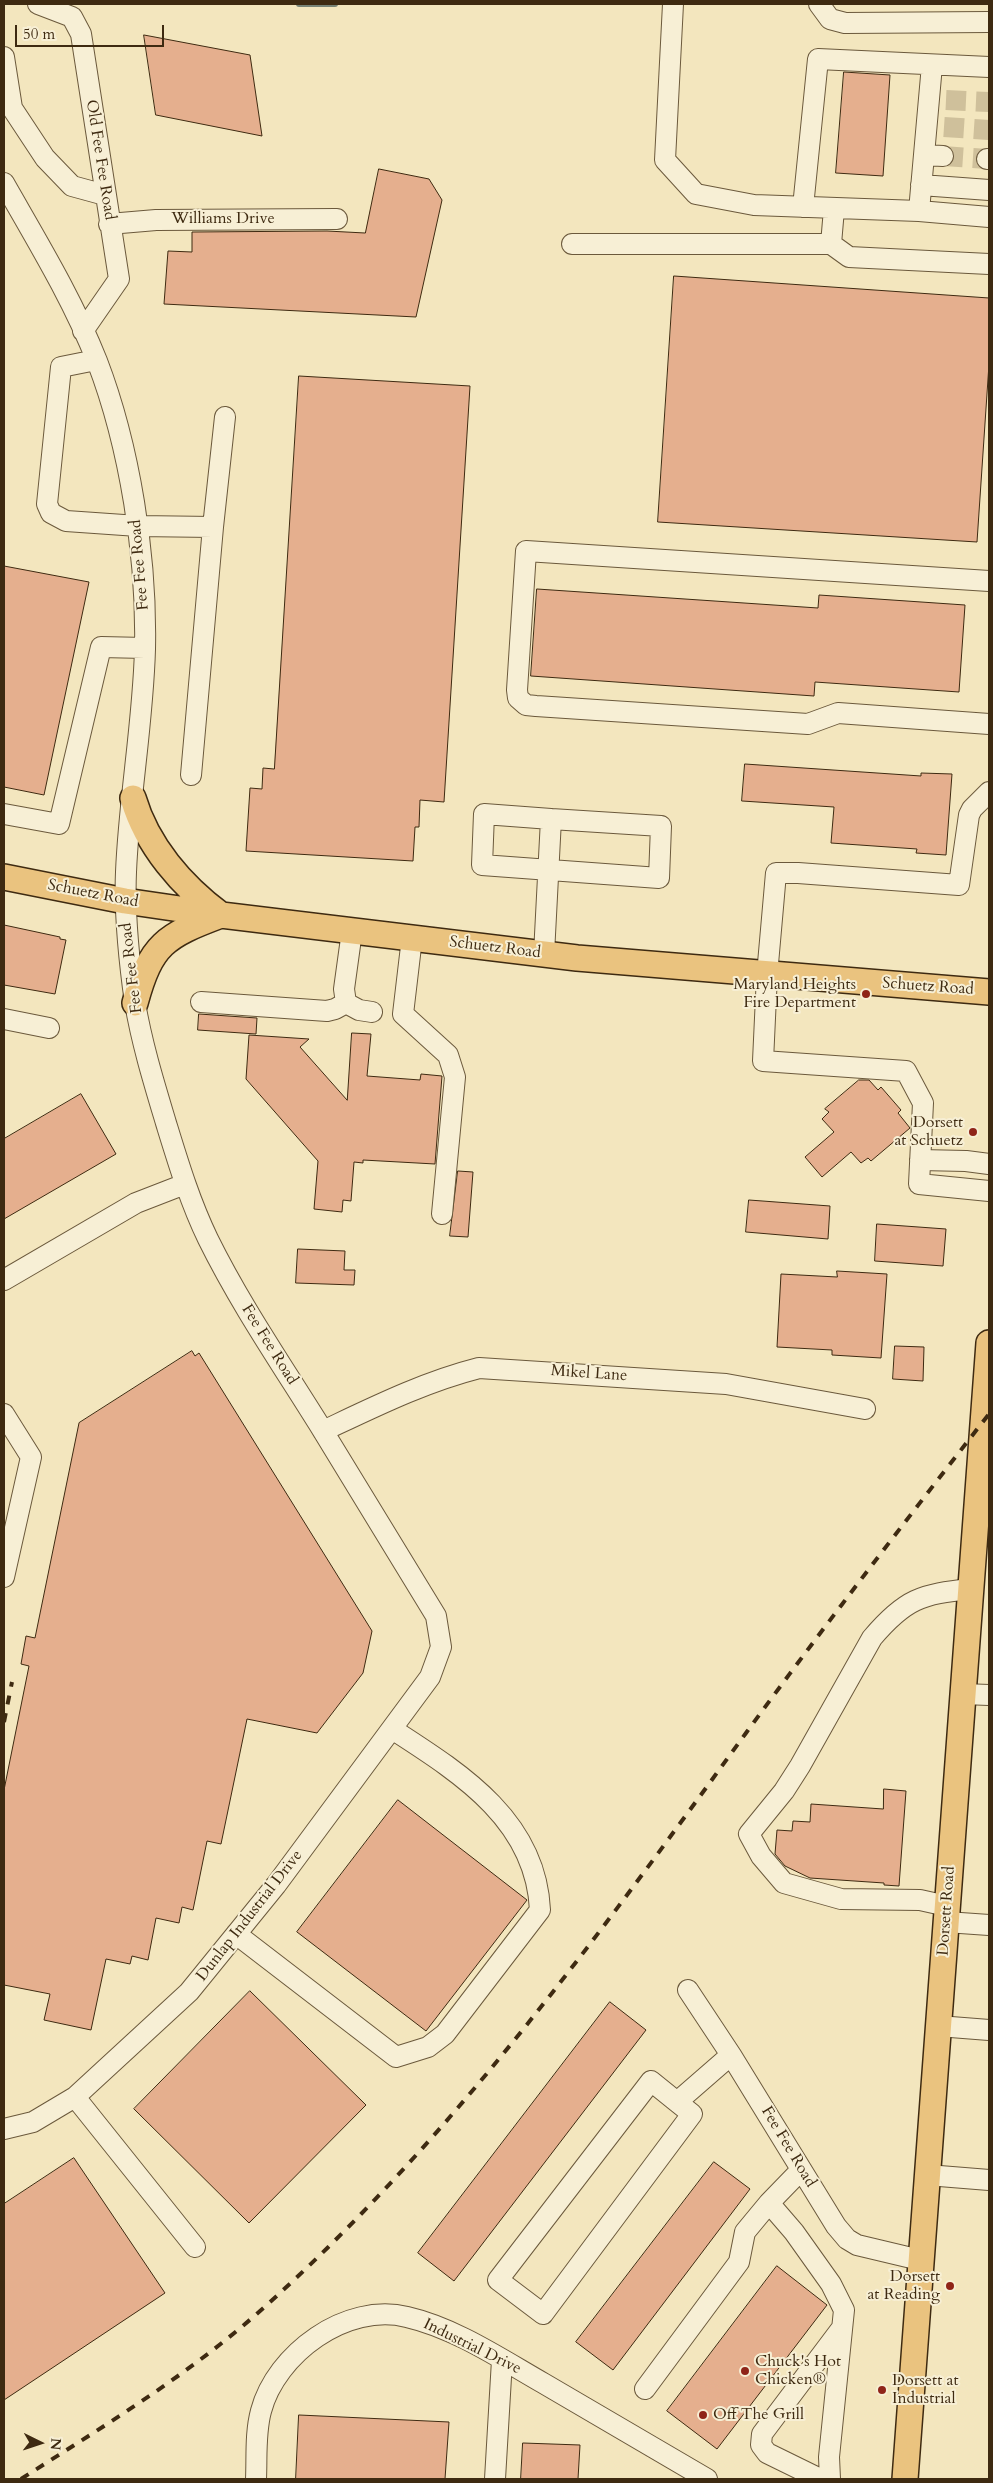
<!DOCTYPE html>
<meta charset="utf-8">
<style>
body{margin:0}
#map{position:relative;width:993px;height:2483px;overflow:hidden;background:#f3e6be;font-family:Cardo,serif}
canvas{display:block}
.frame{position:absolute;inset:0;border:5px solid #3e2a11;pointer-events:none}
.north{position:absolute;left:15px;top:2418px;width:50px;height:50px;-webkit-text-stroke:4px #f7efd5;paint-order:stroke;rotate:94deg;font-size:14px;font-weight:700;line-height:20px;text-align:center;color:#3e2a11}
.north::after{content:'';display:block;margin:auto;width:18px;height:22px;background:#3e2a11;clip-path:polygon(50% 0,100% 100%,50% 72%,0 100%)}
.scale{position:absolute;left:15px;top:25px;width:149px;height:22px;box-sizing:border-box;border:2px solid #3e2a11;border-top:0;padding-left:6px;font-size:15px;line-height:18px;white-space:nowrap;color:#3e2a11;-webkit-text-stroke:4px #f7efd5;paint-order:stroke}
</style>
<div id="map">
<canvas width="993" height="2483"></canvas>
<div class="frame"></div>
<div class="north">N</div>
<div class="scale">50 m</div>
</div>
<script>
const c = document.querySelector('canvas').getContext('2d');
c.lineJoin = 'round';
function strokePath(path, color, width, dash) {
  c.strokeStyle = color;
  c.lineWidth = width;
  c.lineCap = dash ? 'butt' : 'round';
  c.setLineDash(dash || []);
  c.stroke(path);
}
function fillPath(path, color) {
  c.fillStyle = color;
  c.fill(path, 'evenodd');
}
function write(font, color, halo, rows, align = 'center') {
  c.font = font + ' Cardo,serif';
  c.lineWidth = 4;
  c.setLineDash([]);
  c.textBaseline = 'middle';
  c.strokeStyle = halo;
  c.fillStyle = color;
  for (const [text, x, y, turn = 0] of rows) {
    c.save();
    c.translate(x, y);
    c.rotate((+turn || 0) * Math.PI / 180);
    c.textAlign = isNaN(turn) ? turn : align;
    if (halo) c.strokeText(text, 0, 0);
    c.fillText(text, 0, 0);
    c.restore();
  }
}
strokePath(new Path2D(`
 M299 4H335`), '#778376', 6);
const building = new Path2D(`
 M144 35 250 55 262 136 156 115Z
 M844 72 890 75 883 176 836 173Z
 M379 169 429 179 442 200 416 317 164 304 168 251 192 252V232L327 231 365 233Z
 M674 276 989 298V364L977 542 658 522Z
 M299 376 470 386 444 802 420 800 419 827H415L413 861 246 851 250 788 262 789 263 768 274 769Z
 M4 566 89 582 44 795 4 787Z
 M537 589 818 608 819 595 965 605 959 692 815 682 814 696 531 676Z
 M745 764 921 776V773L952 774 946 855 916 853 917 849 831 843 834 807 742 801Z
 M4 925 60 937V939L66 940 55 994 4 985Z
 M199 1014 257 1018 256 1034 198 1030Z
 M352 1033 371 1034 367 1076 420 1080 421 1074 442 1076 435 1164 363 1160V1163L354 1162 351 1201 343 1200 342 1212 314 1209 318 1161 246 1079 249 1035 309 1039 300 1047 347 1100Z
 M859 1080H869L878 1090 881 1087 901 1110 898 1113 910 1128 871 1161 868 1158 861 1163 851 1152 822 1177 805 1157 834 1132 822 1119 829 1112 825 1109Z
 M81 1094 116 1154 4 1219V1139Z
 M458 1171 473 1172 468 1237 450 1236Z
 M749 1200 830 1206 828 1239 746 1232Z
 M877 1224 946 1229 943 1266 875 1261Z
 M298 1249 345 1251 344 1270H355L354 1285 296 1283Z
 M837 1271 887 1274 881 1358 832 1355V1350L777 1347 781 1274 837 1277Z
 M895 1346 924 1347 923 1381 893 1379Z
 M192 1351 195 1356 199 1353 372 1631 363 1673 317 1733 247 1719 221 1844 207 1841 193 1910 182 1907 179 1923 156 1918 148 1960 132 1956 130 1964 106 1959 91 2030 44 2020 50 1994 4 1985V1790L29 1666 21 1664 26 1636 35 1638 79 1423Z
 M884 1789 906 1791 899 1886 884 1885V1883L810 1878 785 1866 775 1854 777 1830 792 1831 793 1821 810 1822 811 1804 883 1809Z
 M398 1800 527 1900 426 2031 297 1932Z
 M250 1991 366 2105 249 2223 134 2109Z
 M610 2002 646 2030 454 2281 418 2253Z
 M74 2158 165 2293 4 2400V2204Z
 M714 2162 750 2189 613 2370 576 2342Z
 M777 2266 827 2305 717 2449 667 2411Z
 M299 2415 449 2422 445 2479H296Z
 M523 2443 580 2445 578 2479H521Z`);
fillPath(building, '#e5af8e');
strokePath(building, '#3e2a11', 1);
strokePath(new Path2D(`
 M946 100 989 102
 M944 127 989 130
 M943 156 987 159`), '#cfc09b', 20, [20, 10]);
const minor = new Path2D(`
 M38 4 72 17 81 34 119 279 83 331
 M673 4 665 160 696 194 754 205 919 211
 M819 4 830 19 845 23 989 22
 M4 57 12 108 45 158 72 186 105 195
 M932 65 919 211 989 217
 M924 155 943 156
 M987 159H989
 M4 183C37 241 72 298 97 361 130 447 147 557 145 649 143 724 129 798 126 872 124 916 129 960 135 1003 142 1044 154 1083 166 1123 178 1162 190 1202 208 1239 241 1306 284 1368 323 1431 361 1493 398 1554 436 1616L441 1647 430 1677 276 1885 189 1992 75 2097 33 2122 4 2129
 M921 185 989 190
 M803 207 818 59 989 67
 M834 209 831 244 849 257 989 264
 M109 224 156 220 337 219
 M572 244H831
 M96 360 61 367 47 504 51 513 66 521 138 526 213 527 191 775
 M213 527 225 417
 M989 581 526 551 517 690 518 698 526 705 536 706 808 724 838 713 989 724
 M989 792 972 809 969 815 959 885 798 873H776L767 975 763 1061 906 1071 923 1103 919 1184 989 1191
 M4 814 59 824 101 647 145 648
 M352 931 344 989 346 1003 359 1010 372 1012
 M412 938 403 1014 448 1055 455 1077 442 1214
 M544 954 551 819 661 826 659 878 482 865 484 814 551 819
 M201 1002 327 1011 335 1009 346 1003
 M4 1019 49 1028
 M920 1160 966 1161 989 1164
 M4 1280 136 1203 185 1184
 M4 1414 31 1457 4 1577
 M323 1431C374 1407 424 1382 479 1368L726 1384 865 1409
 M963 1694 989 1695
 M947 1906 920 1900 841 1899 784 1883 761 1856 749 1834 784 1791 800 1766 872 1638C905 1599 921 1594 971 1589
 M946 1922 989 1925
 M236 1934 396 2057 428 2047 445 2034 540 1910C536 1820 460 1773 392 1729
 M688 1990 731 2055 836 2226 847 2239 857 2245 920 2260
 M938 2026 989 2030
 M75 2097 195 2247
 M677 2102 651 2081 498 2280 543 2314 692 2114 677 2102 731 2055
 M801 2170 769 2203 794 2232 831 2284 844 2310 829 2457 830 2479
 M927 2175 989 2180
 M645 2389 739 2262 745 2232 769 2203
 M256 2479C257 2457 255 2433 261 2411 276 2354 346 2302 407 2317 455 2328 501 2359 543 2383 597 2415 652 2447 707 2479
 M495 2479 502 2360
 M820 2479 767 2453 761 2445 762 2434 841 2329`);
const major = new Path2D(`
 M133 798C147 846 182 886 221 915
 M4 877 125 901 221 915 577 958 989 992
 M135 1003C151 944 165 936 221 915
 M905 2479 989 1343`);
strokePath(minor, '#6b593c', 22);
strokePath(major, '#3e2a11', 28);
strokePath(minor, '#f7efd5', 20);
strokePath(major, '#eac37f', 25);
strokePath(new Path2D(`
 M4 1722 12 1682
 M21 2479C107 2424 195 2371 270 2302 454 2136 601 1932 746 1733 825 1625 907 1519 989 1414`), '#3e2a11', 4, [9, 9]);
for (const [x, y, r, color] of [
 [866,994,5,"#8f2418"],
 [973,1132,5,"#8f2418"],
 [950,2286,5,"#8f2418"],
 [745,2371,5,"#8f2418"],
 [882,2390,5,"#8f2418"],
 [703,2415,5,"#8f2418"]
]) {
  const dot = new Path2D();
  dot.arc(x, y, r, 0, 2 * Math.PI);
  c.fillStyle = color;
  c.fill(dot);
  strokePath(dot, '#f7efd5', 2);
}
write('16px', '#3e2a11', '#f7efd5', [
 ["Old Fee Fee Road",100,160,81],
 ["Williams Drive",223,219],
 ["Fee Fee Road",140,565,-95],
 ["Schuetz Road",93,894,11],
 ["Schuetz Road",495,948,7],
 ["Fee Fee Road",132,968,-97],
 ["Schuetz Road",928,987,4],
 ["Fee Fee Road",269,1345,58],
 ["Mikel Lane",589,1374,4],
 ["Dorsett Road",947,1911,-86],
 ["Dunlap Industrial Drive",250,1916,-52],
 ["Fee Fee Road",788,2147,59],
 ["Industrial Drive",472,2347,26]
]);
write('16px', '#3e2a11', '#f7efd5', [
 ["Maryland Heights",856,985],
 ["Fire Department",856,1003],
 ["Dorsett",963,1123],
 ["at Schuetz",963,1141],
 ["Dorsett",940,2277],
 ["at Reading",940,2295],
 ["Chuck's Hot",755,2362,"left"],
 ["Chicken®",755,2380,"left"],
 ["Dorsett at",892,2381,"left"],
 ["Industrial",892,2399,"left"],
 ["Off The Grill",713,2415,"left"]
], 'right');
</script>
